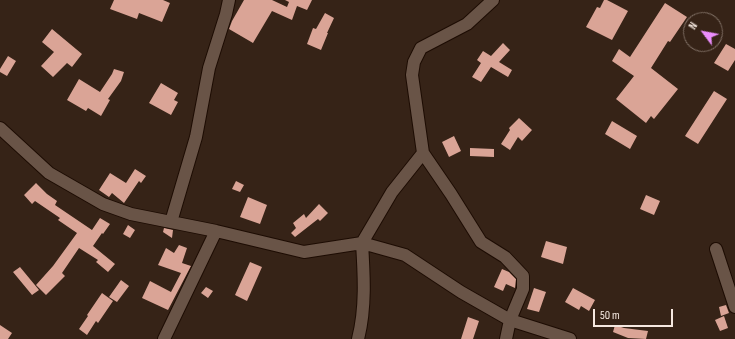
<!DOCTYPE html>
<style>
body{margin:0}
#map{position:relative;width:735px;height:339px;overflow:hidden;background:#362317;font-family:"Sofia Sans Condensed",sans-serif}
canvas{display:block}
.north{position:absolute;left:683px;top:12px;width:40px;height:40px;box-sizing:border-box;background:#362317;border:1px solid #827267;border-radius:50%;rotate:302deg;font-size:11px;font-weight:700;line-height:16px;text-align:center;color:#f5e8e0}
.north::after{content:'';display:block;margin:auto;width:14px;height:18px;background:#eb8dfc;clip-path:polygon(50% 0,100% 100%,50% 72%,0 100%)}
.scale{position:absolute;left:593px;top:309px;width:80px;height:18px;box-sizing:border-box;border:2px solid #f5e8e0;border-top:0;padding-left:5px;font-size:12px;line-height:14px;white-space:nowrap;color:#f5e8e0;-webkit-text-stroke:3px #362317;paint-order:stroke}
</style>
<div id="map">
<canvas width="735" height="339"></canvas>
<div class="north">N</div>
<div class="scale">50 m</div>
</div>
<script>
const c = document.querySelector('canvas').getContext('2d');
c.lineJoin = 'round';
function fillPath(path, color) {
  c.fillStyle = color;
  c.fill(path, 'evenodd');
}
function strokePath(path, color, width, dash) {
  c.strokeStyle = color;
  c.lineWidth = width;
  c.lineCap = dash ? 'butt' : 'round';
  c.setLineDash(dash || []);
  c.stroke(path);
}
fillPath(new Path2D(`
 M114 0H163L170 3 162 22 139 13 137 19 110 9Z
 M244 0H272L287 7 289 2 285 0H312L307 10 297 6 292 20 272 11 253 43 229 29 232 21Z
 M604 0H607L628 11 612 40 586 27 597 7 600 8Z
 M665 3 687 17 670 42 668 41 651 68 678 89 654 119 651 116 646 123 616 99 634 76 612 61 619 49 630 57Z
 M325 13 334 18 327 33H328L321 50 307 44 313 28 316 29Z
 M52 29 82 54 72 67 67 63 53 77 41 66 54 52 42 42Z
 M503 43 510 50 499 62 512 70 508 77 491 67 481 82 472 77 481 63 477 60 483 51 491 56Z
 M726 44 735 49V60L728 71 714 63Z
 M8 56 16 61 7 76 0 72V69Z
 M114 69 124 72 121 81 108 99 110 100 101 116 88 108 86 111 67 100 79 79 100 92 112 74Z
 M161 83 178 93 174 100 178 102 171 115 149 103Z
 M714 91 727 99 698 144 685 136Z
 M519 118 532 130 522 141 518 137 510 150 501 144 510 130 509 128Z
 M612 121 637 136 630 149 605 134Z
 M454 136 461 151 449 157 442 142Z
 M470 148 494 149V157L470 156Z
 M135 169 146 176 141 183 139 181 124 203 112 193 109 197 99 190 110 173 126 183Z
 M236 181 244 185 240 192 232 189Z
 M36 183 47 194 57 201 55 205 92 230 100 218 110 224 103 234 102 233 93 246 115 264 108 272 96 262 98 260 79 248 62 273 65 276 46 295 36 285 53 266 77 233 58 220 60 218 35 201 32 204 24 195Z
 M646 195 660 201 654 215 640 209Z
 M248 197 267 205 260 224 240 217Z
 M319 204 328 213 320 221 318 219 295 237 291 233 296 228 293 223 304 214 306 218Z
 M128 225 135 230 130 238 123 234Z
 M164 228 173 230 172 238 163 232Z
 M546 241 567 247 563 264 541 257Z
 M179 245 187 248 182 263 191 266 168 310 142 298 150 281 171 292 181 273 158 265 166 248 174 253Z
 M250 262 262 267 247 301 235 295Z
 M20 267 39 290 32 295 13 272Z
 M502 269 509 272 516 279 515 288 506 284 503 291 494 287Z
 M121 280 129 286 117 302 109 297Z
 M206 287 213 291 208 298 201 293Z
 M534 288 546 292 539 312 527 309Z
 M573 288 595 300 589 311 581 306 579 310 565 302Z
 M102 293 113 301 98 323 96 321 87 335 79 329 88 316 87 315Z
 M726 305 729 313 721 316 719 307Z
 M724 316 728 328 720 331 715 320Z
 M468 317 479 321 473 339H461Z
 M0 325 12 333 8 339H0Z
 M615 325 624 328 648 331 646 339 628 338 613 332Z`), '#daa496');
const street = new Path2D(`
 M0 128 49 173 103 204 131 214 216 231 304 252 362 243 392 192 423 153 412 75 414 62 421 48 467 24 493 0
 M423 153 451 194 481 242 505 257 523 276V289L510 320 506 339
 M171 222 196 137 209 68 226 14 229 0
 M716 249 735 307
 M164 339 216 231
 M358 339C366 308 364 275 362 243L405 255 461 292 510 320 570 339`);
strokePath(street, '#1d0c03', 14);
strokePath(street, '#695447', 12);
</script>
